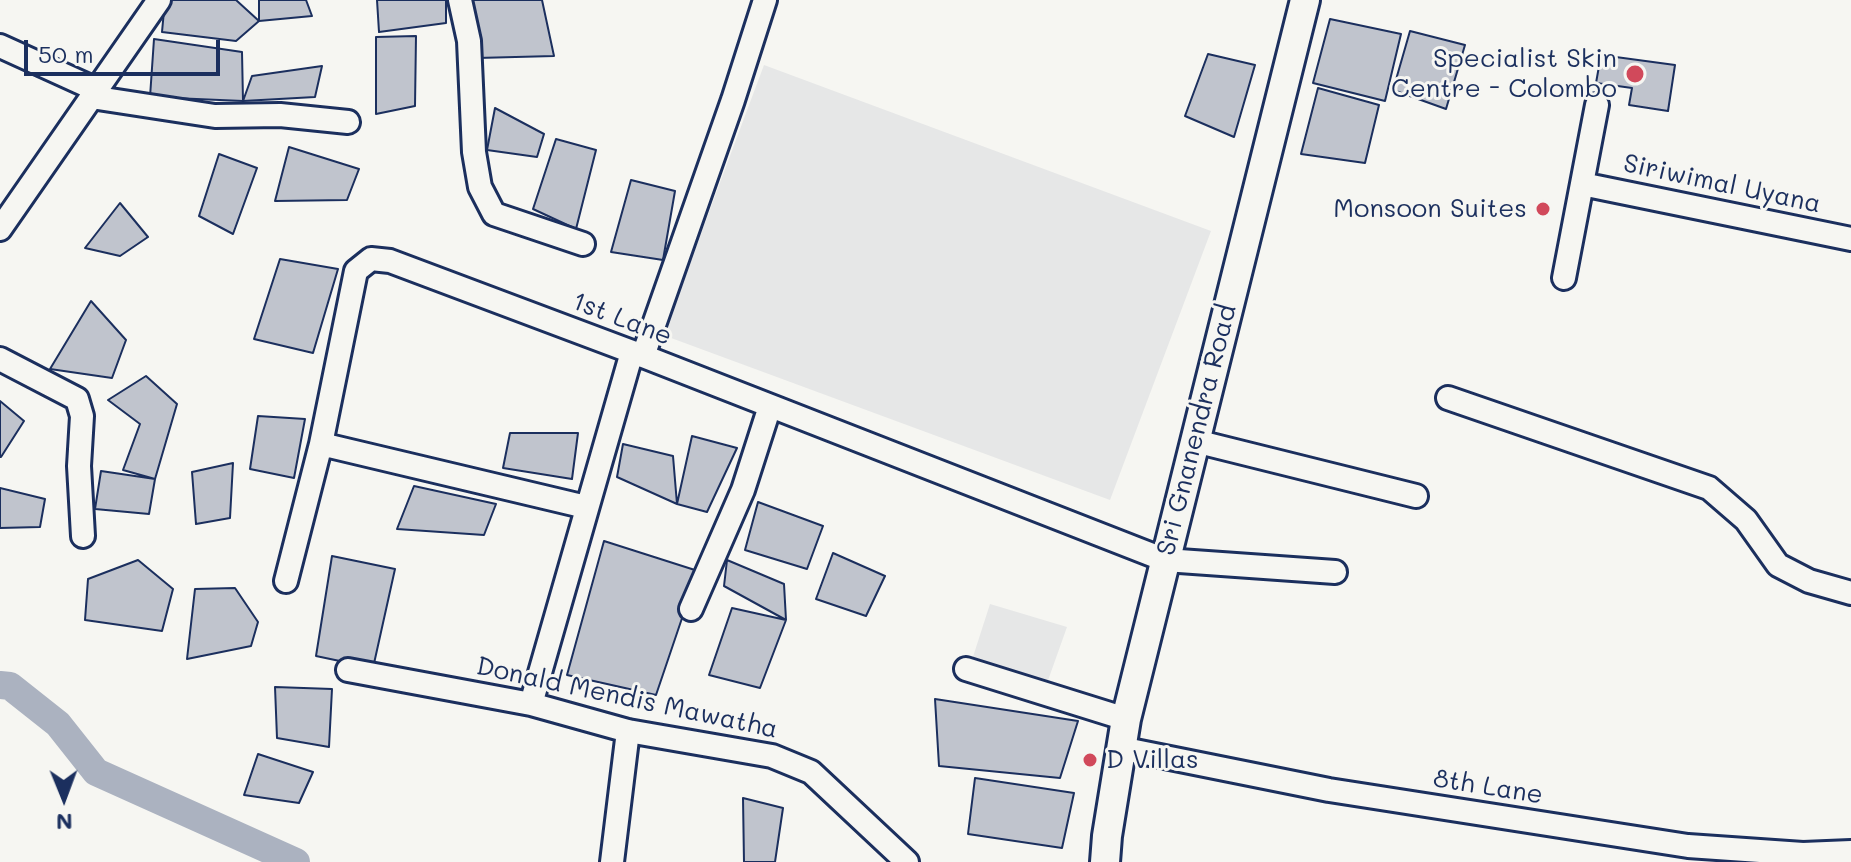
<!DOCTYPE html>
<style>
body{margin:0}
#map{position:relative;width:1851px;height:862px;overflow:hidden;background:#f6f6f2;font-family:Mali,sans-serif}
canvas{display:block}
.north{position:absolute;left:24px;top:758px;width:80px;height:80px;-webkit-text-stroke:6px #f6f6f2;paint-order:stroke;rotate:179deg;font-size:22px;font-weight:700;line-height:32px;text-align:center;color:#1b2f5e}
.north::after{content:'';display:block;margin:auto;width:28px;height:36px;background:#1b2f5e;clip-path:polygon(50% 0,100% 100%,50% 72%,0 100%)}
.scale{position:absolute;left:24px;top:40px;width:196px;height:36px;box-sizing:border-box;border:4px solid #1b2f5e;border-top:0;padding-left:10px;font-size:24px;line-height:28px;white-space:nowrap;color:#1b2f5e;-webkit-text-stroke:6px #f6f6f2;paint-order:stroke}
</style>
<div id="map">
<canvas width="1851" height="862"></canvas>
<div class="north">N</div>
<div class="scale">50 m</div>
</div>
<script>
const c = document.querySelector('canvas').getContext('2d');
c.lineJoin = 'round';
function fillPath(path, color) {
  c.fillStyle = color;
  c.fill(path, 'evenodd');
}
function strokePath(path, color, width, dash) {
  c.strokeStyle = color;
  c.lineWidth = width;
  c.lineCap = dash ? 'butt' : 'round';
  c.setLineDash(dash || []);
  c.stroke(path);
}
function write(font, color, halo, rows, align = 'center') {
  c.font = font + ' Mali,sans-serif';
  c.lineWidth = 6;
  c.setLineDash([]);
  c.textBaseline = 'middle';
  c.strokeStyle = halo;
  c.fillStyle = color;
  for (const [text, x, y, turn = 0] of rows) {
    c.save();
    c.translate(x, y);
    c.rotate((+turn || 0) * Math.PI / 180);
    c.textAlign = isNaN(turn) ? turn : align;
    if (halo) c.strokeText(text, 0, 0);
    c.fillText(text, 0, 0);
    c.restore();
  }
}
fillPath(new Path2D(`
 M764 65 1211 231 1110 500 663 335Z
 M990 604 1067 627 1046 686 971 663Z`), '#e6e7e7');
strokePath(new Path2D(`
 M0 685 10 686 58 724 96 772 296 862`), '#abb2c0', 28);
const building = new Path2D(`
 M165 0H236L259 21 236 41 162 32Z
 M259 0H306L312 16 259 21Z
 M377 0H446V23L379 32Z
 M469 0H542L554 56 477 58Z
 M1330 19 1401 34 1385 101 1313 83Z
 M1410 31 1465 45 1446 109 1393 90Z
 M416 36 415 106 376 114V37Z
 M154 39 242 52 243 101 150 97Z
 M1208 54 1255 65 1234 137 1185 116Z
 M1601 55 1675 65 1668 111 1629 105 1632 88 1596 83Z
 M322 66 315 97 243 101 252 76Z
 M1318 88 1379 105 1365 163 1301 154Z
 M495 108 544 134 537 157 487 150Z
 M556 139 596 150 576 229 533 209Z
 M289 147 359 169 347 200 275 201Z
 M219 154 257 168 233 234 199 216Z
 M631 180 675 191 663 260 611 252Z
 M120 203 148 237 120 256 85 248Z
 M280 259 338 269 313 353 254 339Z
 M91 301 126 340 112 378 50 369Z
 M146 376 177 404 155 479 123 470 140 424 108 400Z
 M0 401 24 421 1 457H0Z
 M258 416 305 419 294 478 250 469Z
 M510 433H578L572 479 503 468Z
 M692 436 737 448 707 512 677 504Z
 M623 444 673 456 677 504 617 477Z
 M233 463 230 518 196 524 192 472Z
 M101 471 155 479 149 514 95 509Z
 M414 486 496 504 484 535 397 529Z
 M0 488 45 499 40 527 0 528Z
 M758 502 823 526 807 569 745 550Z
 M604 541 698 571 656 695 567 675Z
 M833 553 885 576 866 616 816 599Z
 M332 556 395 569 373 668 316 656Z
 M138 560 173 589 162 631 85 620 88 579Z
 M727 560 784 584 786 620 724 586Z
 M235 588 258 622 251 646 187 659 195 589Z
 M732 608 786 620 760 688 709 675Z
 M275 687 332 689 329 747 277 738Z
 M935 699 1078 721 1060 778 939 766Z
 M258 754 313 772 299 803 244 795Z
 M975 778 1074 793 1062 848 968 834Z
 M743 798 783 808 775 862H744Z`);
fillPath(building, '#c0c4cd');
strokePath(building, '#1b2f5e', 2);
const minor = new Path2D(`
 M460 0 469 41 474 152 480 187 494 214 583 244
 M0 46 97 90
 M91 97 215 116 280 115 348 122
 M1582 184 1851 239
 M0 229 159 0
 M1564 278 1597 105
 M643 356 733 100 765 0
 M0 359 77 399 82 416 79 466 83 536
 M1448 398 1709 488 1746 520 1778 565 1809 581 1851 593
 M1195 441 1416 496
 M321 444 586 507
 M286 581 321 444 356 271 371 259 390 261 643 356 1165 560 1335 572
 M691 609 743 490 770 406
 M966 669 1126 719
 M348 670 531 704 628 731 772 756 811 772 907 862
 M531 704 632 352
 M1120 748 1329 790 1688 846 1803 854 1851 852
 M612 862 628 731`);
const tertiary = new Path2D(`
 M1105 862 1107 836 1126 719 1305 0`);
strokePath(minor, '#1b2f5e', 28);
strokePath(tertiary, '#1b2f5e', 34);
strokePath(minor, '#f6f6f2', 22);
strokePath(tertiary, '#f6f6f2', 28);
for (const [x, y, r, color] of [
 [1635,74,10,"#d1495b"],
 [1543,209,8,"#d1495b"],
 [1090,760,8,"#d1495b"]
]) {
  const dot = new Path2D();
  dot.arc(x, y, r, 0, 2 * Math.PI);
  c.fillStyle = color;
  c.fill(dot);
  strokePath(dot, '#f6f6f2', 3);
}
write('26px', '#1b2f5e', '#f6f6f2', [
 ["Specialist Skin",1617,59],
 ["Centre - Colombo",1617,89],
 ["Monsoon Suites",1527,209],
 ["D Villas",1106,760,"left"]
], 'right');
write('26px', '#1b2f5e', '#f6f6f2', [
 ["Siriwimal Uyana",1722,184,12],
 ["1st Lane",622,319,21],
 ["Sri Gnanendra Road",1197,430,-76],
 ["Donald Mendis Mawatha",627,698,12],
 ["8th Lane",1488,787,9]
]);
</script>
